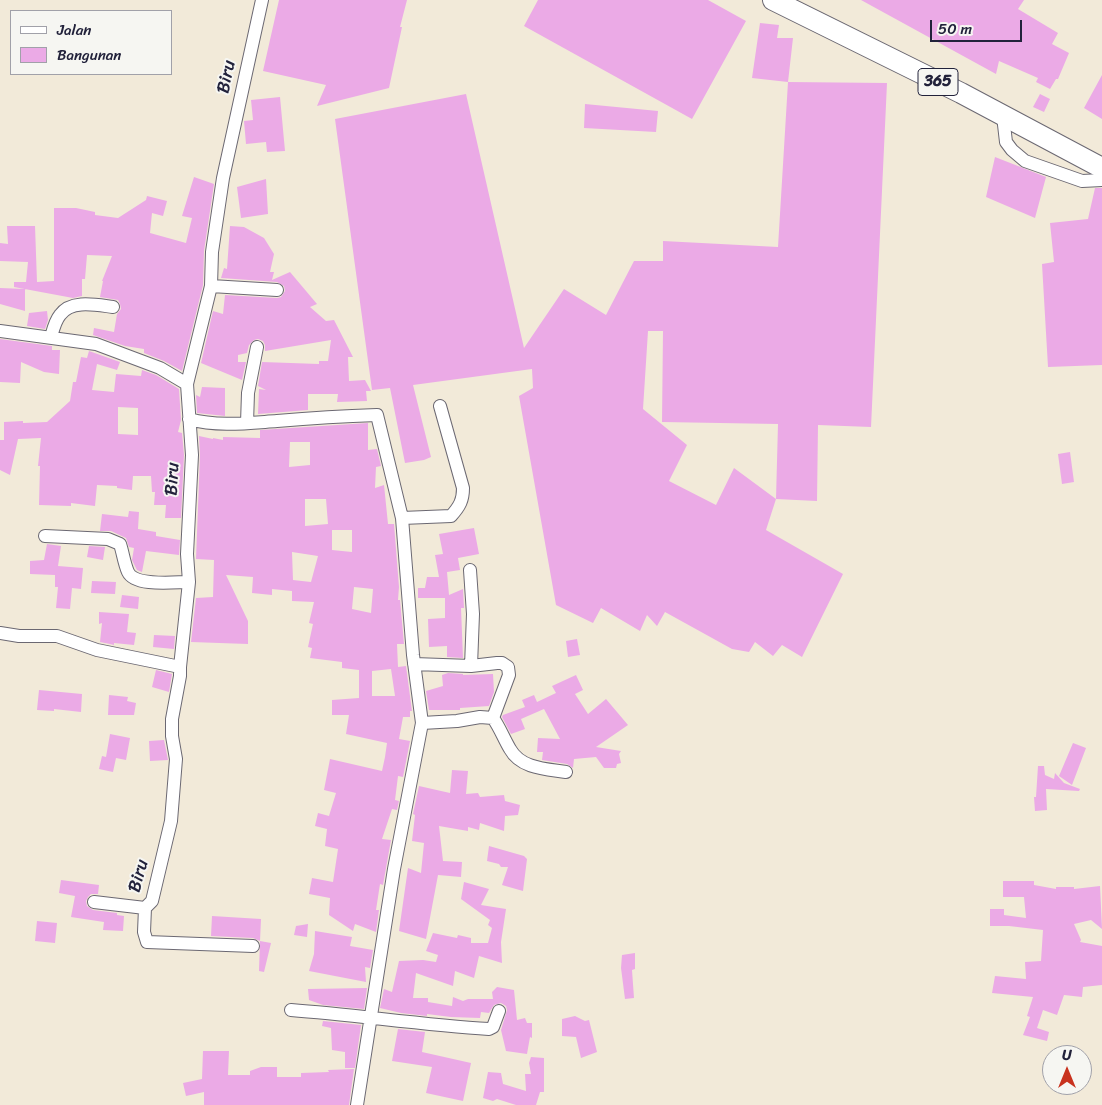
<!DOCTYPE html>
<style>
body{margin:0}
#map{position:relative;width:1102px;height:1105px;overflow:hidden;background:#f2ead9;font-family:Sriracha,sans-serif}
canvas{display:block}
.legend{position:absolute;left:10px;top:10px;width:162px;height:65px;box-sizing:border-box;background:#f6f6f2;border:1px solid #a1a1a9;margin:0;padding:6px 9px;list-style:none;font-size:15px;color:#22223b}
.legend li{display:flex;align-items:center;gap:10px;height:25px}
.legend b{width:25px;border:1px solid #a1a1a9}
.north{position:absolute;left:1042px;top:1045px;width:50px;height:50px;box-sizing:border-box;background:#f6f6f2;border:1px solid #a1a1a9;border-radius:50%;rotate:0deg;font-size:14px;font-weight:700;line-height:20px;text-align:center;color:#22223b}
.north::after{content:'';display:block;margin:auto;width:18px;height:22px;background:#c8321e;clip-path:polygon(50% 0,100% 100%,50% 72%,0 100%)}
.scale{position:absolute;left:930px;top:20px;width:92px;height:22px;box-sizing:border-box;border:2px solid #22223b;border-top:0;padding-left:6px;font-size:15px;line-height:18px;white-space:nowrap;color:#22223b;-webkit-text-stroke:4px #f6f6f2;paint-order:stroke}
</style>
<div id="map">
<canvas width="1102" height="1105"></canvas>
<ul class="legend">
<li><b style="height:6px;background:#fff"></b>Jalan</li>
<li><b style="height:14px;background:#ebaae6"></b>Bangunan</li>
</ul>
<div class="north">U</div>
<div class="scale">50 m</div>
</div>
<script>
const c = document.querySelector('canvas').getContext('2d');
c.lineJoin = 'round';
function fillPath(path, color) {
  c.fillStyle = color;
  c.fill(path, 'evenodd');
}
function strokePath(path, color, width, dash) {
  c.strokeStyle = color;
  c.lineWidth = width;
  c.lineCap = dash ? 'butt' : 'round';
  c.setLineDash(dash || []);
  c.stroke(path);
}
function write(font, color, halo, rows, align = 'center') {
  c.font = font + ' Sriracha,sans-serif';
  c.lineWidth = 4;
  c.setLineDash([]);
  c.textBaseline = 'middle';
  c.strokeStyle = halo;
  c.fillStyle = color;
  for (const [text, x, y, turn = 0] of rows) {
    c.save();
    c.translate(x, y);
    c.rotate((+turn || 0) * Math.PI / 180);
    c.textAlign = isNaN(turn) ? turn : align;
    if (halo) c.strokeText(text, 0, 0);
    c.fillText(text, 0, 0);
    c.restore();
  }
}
fillPath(new Path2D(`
 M279 0H407L400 27H402L389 88 317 106 326 85 263 71Z
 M538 0H708L746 21 692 119 524 26Z
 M861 0H1024L1018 9 1058 33 1052 44 1069 53 1058 79H1056L1050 89 1036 82 1038 78 999 61 996 74Z
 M760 23 779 25 777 38H793L788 82 752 78Z
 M1102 75V119L1084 108Z
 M788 82 887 83 871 427 818 425 817 501 776 499 766 530 843 574 802 657 782 645 773 656 755 642 749 652 732 649 665 612 657 626 647 615 640 631 601 608 593 623 556 605 519 396 533 388 532 369 413 385 431 457 424 460 405 463 390 388 372 390 335 119 466 94 524 348 564 289 606 315 634 261H663V241L778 247ZM648 331H663L662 422 778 424 776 499 734 468 716 505 669 481 687 445 643 409Z
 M1040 94 1050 99 1044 112 1033 107Z
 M280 97 285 151 267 152 266 142 246 144 244 121 253 120 251 100Z
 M585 104 658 111 656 132 584 128Z
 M995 157 1046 177 1035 218 986 197Z
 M194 177 214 184 204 251 203 285 182 371 164 361 144 353V349L125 346 93 335 94 328 114 332 117 314 121 309 120 304 118 300 100 297 103 281H102L112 256 87 255 85 279H82V296L73 298 14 287V282H26L28 262 0 261V243L8 244 7 226H35L37 282 54 281V208H76L95 212V215L118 218 146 200 147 196 167 201 163 216 152 213 150 233 186 243 192 218 182 216Z
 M266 179 268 214 241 218 237 187Z
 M1095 188H1102V365L1048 367 1042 264 1054 262 1050 223 1088 219Z
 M230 226 244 227 264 238 274 254 270 272H274L272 280 290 272 317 304 310 307 326 321 334 320 353 357H348L349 381 365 380 371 391H366L367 401 337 402 338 394H308V410L258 414 259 389 266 390 258 386 262 362 319 364V361H328L331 340 265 351V345L263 341 258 339 254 340 249 345 247 353 238 355V362H246L242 380 201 363 213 311 223 314 225 295 277 298 281 297 285 291 284 286 277 282 221 278 224 268 227 269Z
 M0 288 25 289V311L0 304Z
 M47 311 48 320 45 329 27 326 29 313Z
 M0 339 52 346V350H60L59 374 44 372 21 362 20 383 0 382Z
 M89 351 120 362 117 370 97 364 92 390 114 392 116 374 141 376 142 370 156 375 179 389 181 420 178 432 182 433 184 455 181 518H165L166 505H154L155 492H152L151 476H133L132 490 117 488V486L97 485 95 506 71 503V506L39 505 40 466H38L41 438 18 439 10 475 0 470V440H4V422L23 421V423L47 422 70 401 73 382H76L81 357 87 358ZM118 407 138 408V435L118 434Z
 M202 387 225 388V416L197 413 196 395 200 397Z
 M368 423V450L377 449 381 466 376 467 375 488 384 485 388 524H394L399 587 398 600H400L404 644H397L398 667 406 666 412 711H410V717H403L399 739 410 741 403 777 398 776 395 800 399 801 397 810 392 809 382 839 391 840 383 885 380 884 376 910H379L376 932 355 924 353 931 329 915 330 898 309 894 312 878 333 882 338 849 325 846 327 829 315 826 318 813 329 816 336 793 324 790 330 759 382 771 385 757 387 743 346 734 349 715H332V700L359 698V670L342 668V662L310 658 312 648 308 647 313 624 309 623 314 602 292 601V591L272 589V595L252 593 253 577 226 575 248 621V644L191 642 196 598 213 597 214 560 196 559 200 455 199 436 213 439V438L223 440V437L260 438V430ZM290 442H310V465L289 467ZM305 499H326L328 524 305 526ZM332 530H352V552L332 550ZM292 552 318 556 311 582 293 580ZM354 587 373 589 371 613 352 609ZM391 669 395 696H372V671Z
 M1070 452 1074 482 1062 484 1058 454Z
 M129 511 139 512 138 529 156 532V536L180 540 179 555 146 551 142 572 137 570 132 560 134 548 129 547 126 538 111 531H100L102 514 128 517Z
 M474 528 479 554 458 558 460 570 447 572 449 595 463 589 464 608H461L463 658 447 657V646L429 647 428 619 445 618V598H418V588H425L427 577H439L435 555 443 554 439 534Z
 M47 544 61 546 58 566 83 568 81 589 72 588 70 609 56 608 58 587H55V575L30 574V561L44 560Z
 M89 546 105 547 103 560 87 557Z
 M92 581 116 582 115 594 91 593Z
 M122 595 139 597 138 609 120 607Z
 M99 612 129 614 127 632 136 633 134 645 114 643V645L110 644 100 642 102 623 99 624Z
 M154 635 175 636 174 649 153 647Z
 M577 639 580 655 568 657 566 641Z
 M156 670 172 674 169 692 152 687Z
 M448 673 463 674V675L493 674 494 692 489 706 460 708V710H429L426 691 443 686 442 675Z
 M576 675 583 690 575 694 588 714 606 699 628 725 596 747 621 751 619 754 621 763 617 764 616 768H604L596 757 574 759 573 768 567 764 542 760 543 752H537L538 738 560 739 544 709 521 719 525 729 511 734 502 717 503 715 525 707 522 700 534 695 537 702 556 693 552 686Z
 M39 690 82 694 81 712 54 709V711L37 710Z
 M109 695 128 697 127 701 136 703 134 715H108Z
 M110 734 130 738 126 760 116 758 113 772 99 769 102 756 106 757Z
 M164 740 168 760 150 761 149 741Z
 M1073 743 1086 748 1072 785 1059 776Z
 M1038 766H1044L1045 775 1054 779 1055 773 1064 783 1080 789 1079 791 1046 789 1047 810 1035 811 1034 797H1036Z
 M452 770 468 771 466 794 478 793 480 797 504 795 505 801 520 805 518 815 505 816 504 831 480 823 479 830 468 827V831L439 826 443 861 462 862 461 877 438 875 426 939 399 931 408 868 421 873 424 843 412 841 415 815 413 814 419 786 450 793Z
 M489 846 524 856 527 859 523 891 502 885 508 867H501L499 864 487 861Z
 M61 880 99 885 98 894H91L88 897 86 901 87 906 93 910 117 913V915L124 916 123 931 103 930 104 922 71 917 75 896 59 893Z
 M1003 881H1034V885L1056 889V887H1074V889L1100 886 1102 929 1091 920 1074 924 1081 940 1080 942 1102 946V985L1083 987 1082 997 1064 995 1057 1015 1043 1010 1037 1028 1049 1032 1047 1041 1023 1035 1030 1017 1027 1016 1033 997 992 993 995 976 1026 979 1025 962 1041 961 1043 930 1009 926H990V909H1004V915L1026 918 1024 897H1003Z
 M464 882 489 889 481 905 506 909 501 942 502 963 479 956 474 978 455 971 453 986 416 973 413 998H428V1002L452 1006 453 997 463 1001 468 999H493L492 992 497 987 514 990 517 1020 525 1018 527 1023H532V1038L530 1037 527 1054 506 1051 501 1030 507 1010 506 1006 501 1003 494 1005 489 1013 481 1012 480 1018 451 1017 427 1014V1016L401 1013 380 1008 384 989 392 992 399 961 423 960 436 962 438 955 426 951 433 933 457 938 458 935 471 938V943H488L492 928 488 925 490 920 461 899Z
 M212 916 261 919 260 941 253 938 211 936Z
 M37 921 57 923 55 943 35 941Z
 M308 924 307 937 294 935 296 926Z
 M315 931 352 937 350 946 373 950 370 968 365 967 366 982 309 971 314 954Z
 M260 941 271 943 264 972 259 971Z
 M635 953V969L632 970 634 998 625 999 621 968 622 955Z
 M367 988 364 1009 323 1005 309 1000 308 989Z
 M575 1016 585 1021 589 1020 597 1052 581 1058 576 1037 562 1036V1019Z
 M323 1021 361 1025 355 1068H345V1052L332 1050 331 1028 322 1026Z
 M398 1029 425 1032 422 1052 471 1063 463 1101 426 1093 432 1067 392 1061Z
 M203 1051H229L228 1075H250V1071L261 1067H277V1077H301V1073L329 1072 328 1070 354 1069 349 1105H204V1092L186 1096 183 1083 202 1079Z
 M531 1057 544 1058V1092H540L536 1105H516L497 1099 493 1101 483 1098 488 1072 501 1073 503 1084 526 1091 525 1074H531L529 1063Z`), '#ebaae6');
const minor = new Path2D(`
 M1003 116 1006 142 1012 150 1025 161 1082 181 1102 180
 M211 286 277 290
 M0 331 96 344 160 368 187 384
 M51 337C53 330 55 321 60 315 71 299 97 305 113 307
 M189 419C218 427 248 423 277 421 311 418 344 416 377 415L402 518 413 655 422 723 394 869 357 1105
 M247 423 248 393 257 347
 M402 518 451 516C460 506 463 500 463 488L440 406
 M45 536 108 539 120 544C123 553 124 563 128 572 135 587 174 582 189 582
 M470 570 473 614 471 666
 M0 633 19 636H57L97 650 180 667
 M414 664 471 666 497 663H502L508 667 509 675 493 718
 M422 723 457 721 480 717 493 718C500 728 504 739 510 749 521 769 547 769 566 772
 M94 902 145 908 152 901 171 821 176 759 172 736V719L180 676V667L189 582 187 554 192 455 187 384 211 286 212 252 223 178 262 0
 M145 908 144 932 147 942 253 946
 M291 1010C357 1015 423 1025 489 1029L493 1027 499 1011`);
const primary = new Path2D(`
 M773 0 961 93 1102 168`);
strokePath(minor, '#6b6872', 14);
strokePath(primary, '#6b6872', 22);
strokePath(minor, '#fff', 12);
strokePath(primary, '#fff', 20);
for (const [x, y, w] of [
 [938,82,40]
]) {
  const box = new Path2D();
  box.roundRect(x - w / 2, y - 13.5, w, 27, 4);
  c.fillStyle = '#f6f6f2';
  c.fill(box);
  strokePath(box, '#22223b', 1);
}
write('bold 16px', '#22223b', null, [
 ["365",938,82]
]);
write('18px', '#22223b', '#f6f6f2', [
 ["Biru",227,77,-78],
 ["Biru",173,479,-87],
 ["Biru",139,876,-75]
]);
</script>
